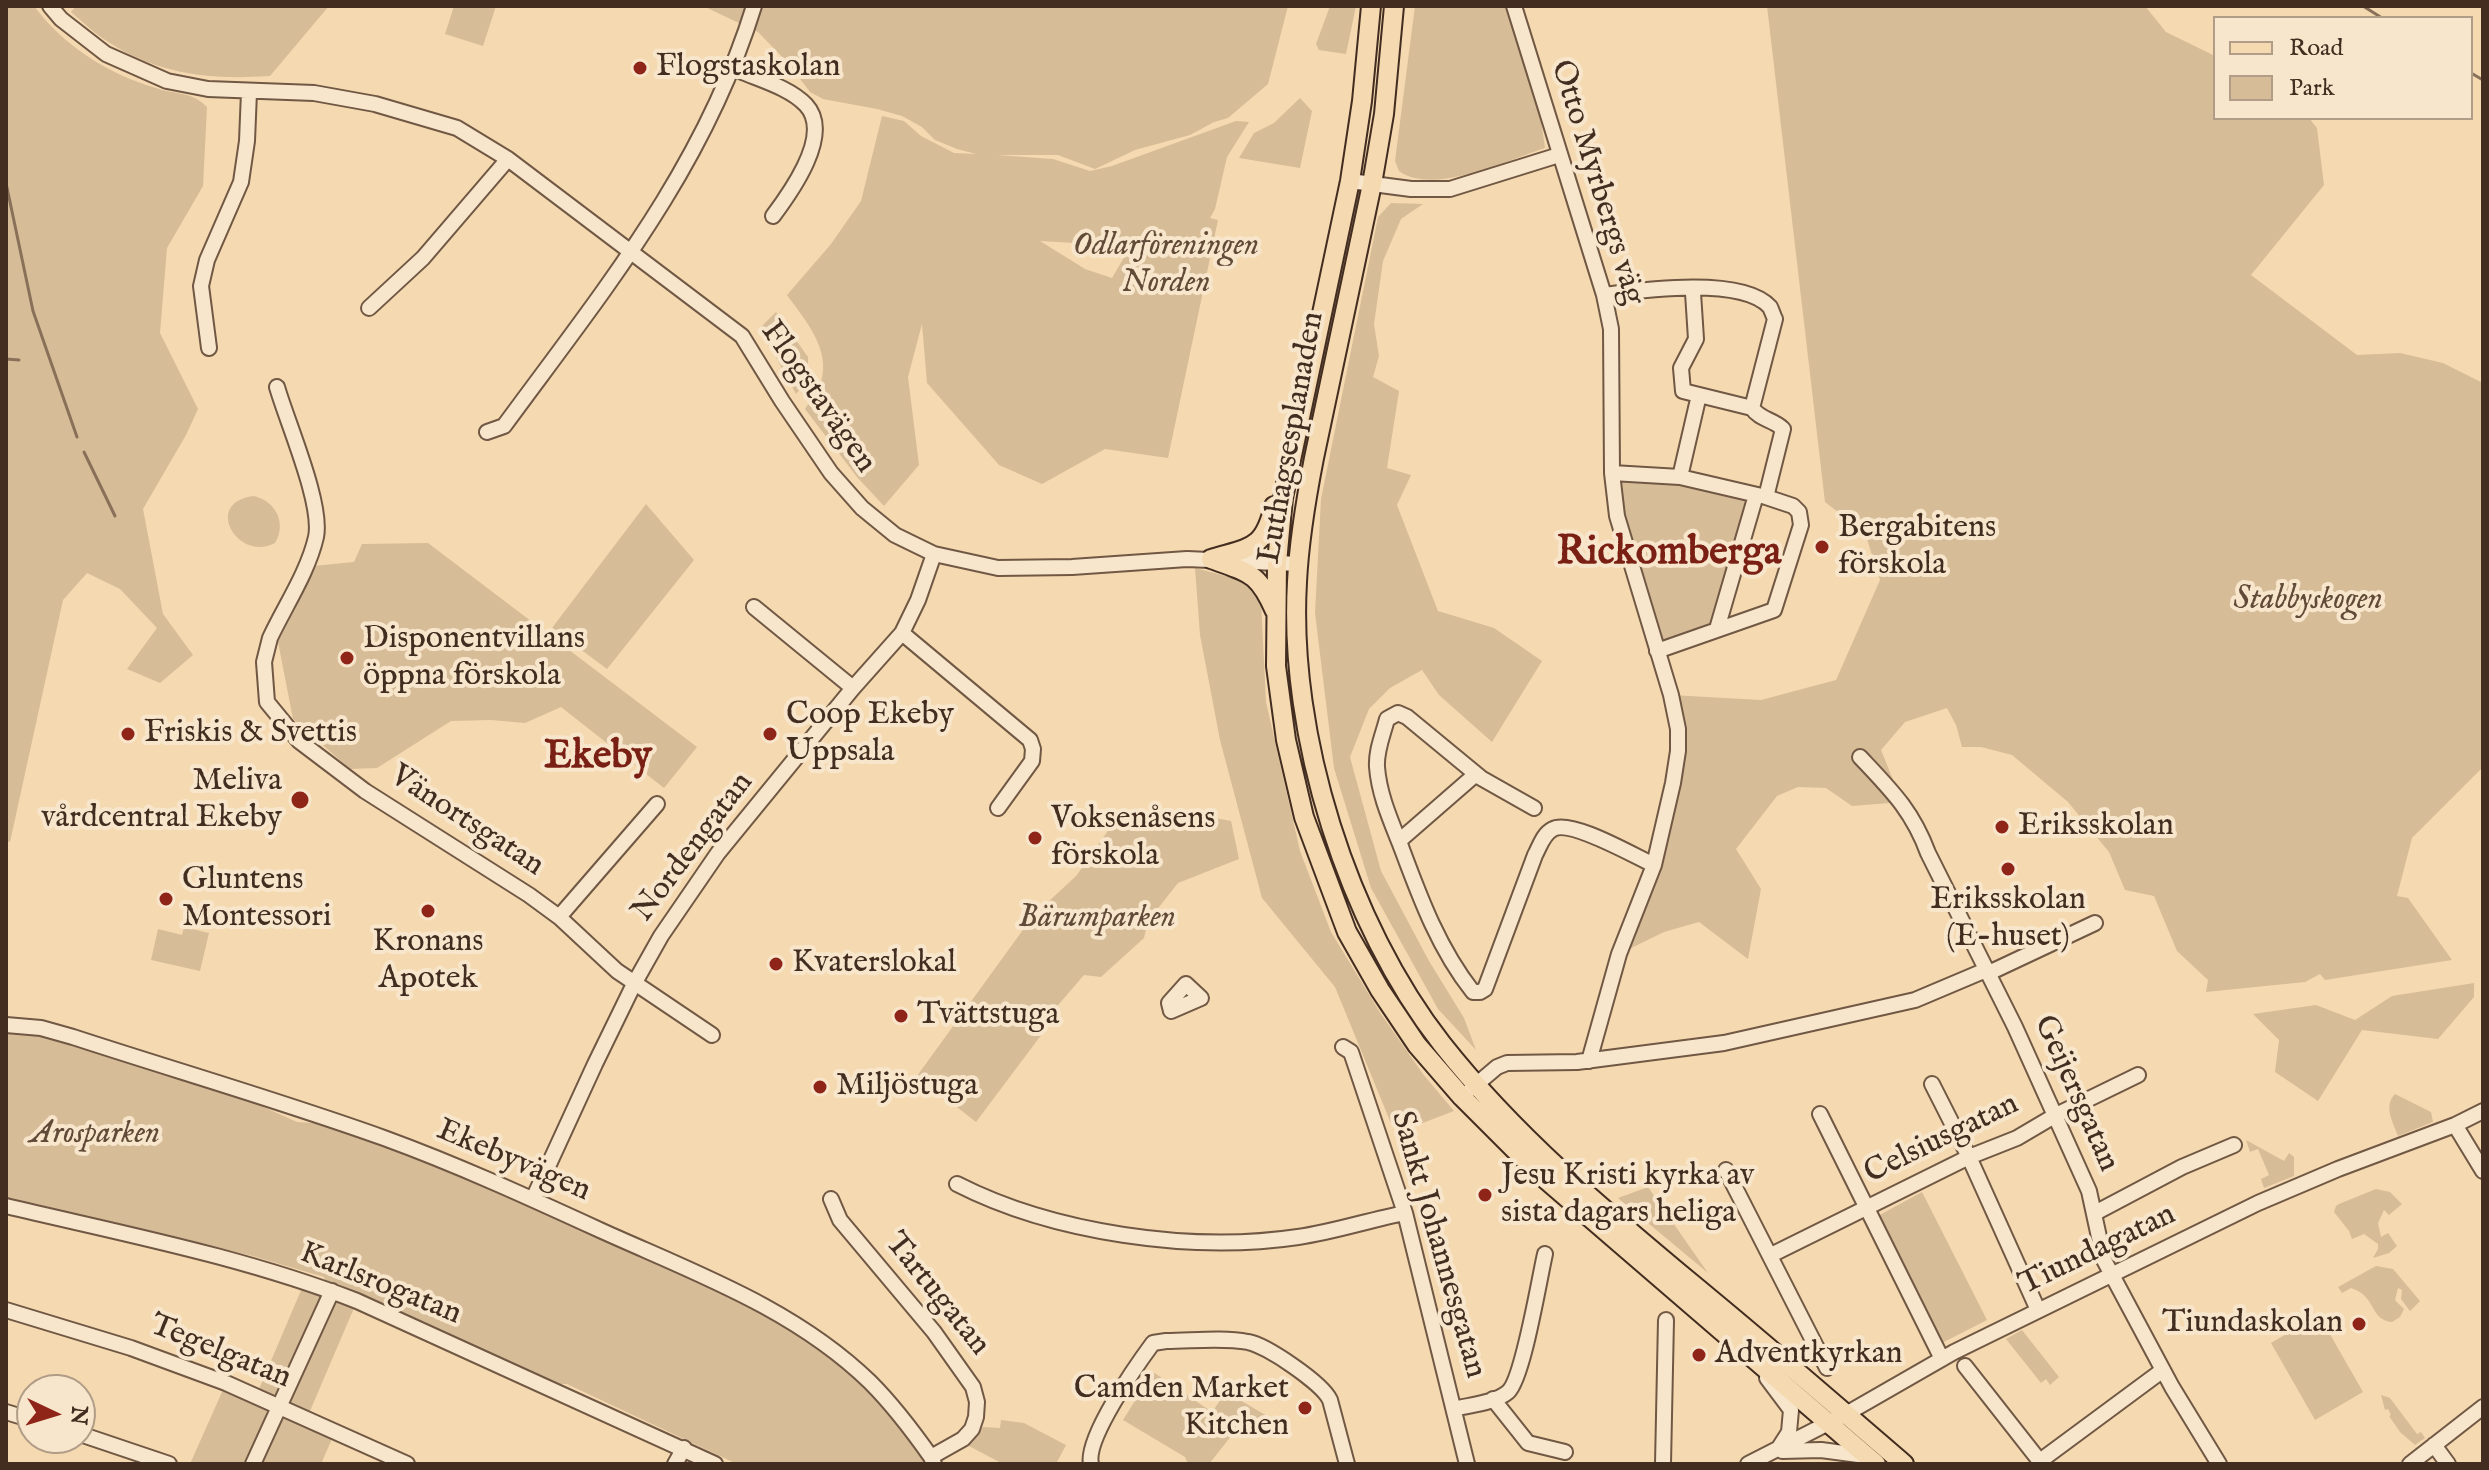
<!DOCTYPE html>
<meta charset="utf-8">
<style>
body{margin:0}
#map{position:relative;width:2489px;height:1470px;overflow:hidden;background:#f5d9b0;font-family:"IM FELL English",serif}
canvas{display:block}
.frame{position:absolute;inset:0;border:8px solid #432d20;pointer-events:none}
.legend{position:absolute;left:2213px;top:16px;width:260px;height:104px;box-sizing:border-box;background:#f8e6cc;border:2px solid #b09c87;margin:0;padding:10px 14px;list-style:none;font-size:24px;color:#432d20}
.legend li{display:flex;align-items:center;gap:16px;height:40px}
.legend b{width:40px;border:2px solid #b09c87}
.north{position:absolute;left:16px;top:1374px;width:80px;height:80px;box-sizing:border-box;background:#f8e6cc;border:2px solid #b09c87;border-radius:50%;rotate:94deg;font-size:22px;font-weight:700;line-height:32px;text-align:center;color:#432d20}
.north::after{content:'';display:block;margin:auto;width:28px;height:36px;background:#8f2418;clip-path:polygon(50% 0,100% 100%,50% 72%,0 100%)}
</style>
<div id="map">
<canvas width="2489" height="1470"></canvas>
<div class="frame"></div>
<ul class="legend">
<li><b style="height:10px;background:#f5d9b0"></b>Road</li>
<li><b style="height:22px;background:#d7bc98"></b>Park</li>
</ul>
<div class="north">N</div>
</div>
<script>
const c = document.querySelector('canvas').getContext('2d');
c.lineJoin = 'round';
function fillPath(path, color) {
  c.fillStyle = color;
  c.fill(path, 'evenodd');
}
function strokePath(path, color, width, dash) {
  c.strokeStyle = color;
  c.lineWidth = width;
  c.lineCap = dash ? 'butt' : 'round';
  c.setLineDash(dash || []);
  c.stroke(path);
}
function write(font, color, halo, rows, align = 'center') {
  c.font = font + ' "IM FELL English",serif';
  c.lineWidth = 8;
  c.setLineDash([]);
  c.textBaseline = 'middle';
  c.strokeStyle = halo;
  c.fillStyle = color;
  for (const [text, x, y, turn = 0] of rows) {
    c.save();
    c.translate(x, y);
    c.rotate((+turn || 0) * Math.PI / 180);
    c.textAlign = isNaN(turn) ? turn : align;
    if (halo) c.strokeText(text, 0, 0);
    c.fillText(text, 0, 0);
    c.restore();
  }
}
fillPath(new Path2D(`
 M6 6H34C64 46 108 74 156 88 176 95 192 91 207 107L203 186 167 248 160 333 198 409 186 435 143 509 163 614 193 655 160 683 127 669 157 628 120 589 87 573 63 600 10 842 6 841Z
 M76 6H329L270 76C213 80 160 75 110 43 96 35 84 23 71 12Z
 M454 6H496L483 46 445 34Z
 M703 6H1288L1268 84 1228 118 1214 122 1190 135 1135 150 1095 169 1058 155H997L1053 159 1090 171 1112 166 1236 121 1249 122 1227 157 1215 209 1210 218 1218 220 1168 458 1105 449 1042 484 999 465 927 383 922 324 908 377 919 465 884 506 857 477 805 409C810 401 819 391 821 382 831 349 805 320 787 295L831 244 861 201 882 116 904 121 921 136 954 153 976 154 957 149 935 140 922 127 902 116 877 109 823 99 810 92 788 63 758 32ZM1040 241 1093 244 1126 254 1112 278 1085 269Z
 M1330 6H1356L1346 54 1319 50 1316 44Z
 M1415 6H1507L1541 121 1545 148C1508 160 1433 196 1399 171L1395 161Z
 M1767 6H2145L2166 32 2215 56V118H2309L2317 128 2324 185 2251 275 2357 355 2400 353 2443 363 2483 383V767L2412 838 2397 896 2408 898 2452 960 2325 980 2320 974 2305 982 2206 992 2208 980 2177 951 2154 896 2125 890 2109 852 2068 802 2012 755 1981 747H1962L1956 725 1947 708 1905 722 1881 750 1902 802 1852 806 1826 788 1798 787 1777 796 1736 849 1761 889 1748 959 1699 922 1664 932 1619 954 1673 783 1671 695 1761 700 1836 680 1880 580 1865 533 1825 502Z
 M1300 98 1312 111 1300 168 1239 158 1254 133 1274 123Z
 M1391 203 1423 204 1401 219 1383 261 1374 324 1379 356 1373 377 1399 391 1387 468 1411 475 1397 505 1438 611 1494 628 1542 661 1492 742 1439 695 1422 670 1390 688 1369 709 1350 757 1381 871 1429 961 1464 1018 1476 1050 1438 1009 1371 888 1334 768 1315 613 1321 499 1378 217Z
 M776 312 808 357V380L796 394 760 328Z
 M1619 474 1756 495 1717 629 1663 649 1624 516Z
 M254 496C276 501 287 524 275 543 238 563 202 502 254 496Z
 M646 504 694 560 607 669 552 628Z
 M428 543 697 747 664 788 561 707 525 723 491 720 451 721 377 768 350 769 293 719 278 642 313 566 354 562 362 544Z
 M1195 568 1245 581 1261 601 1266 702 1300 851 1331 932 1381 1014 1423 1074 1454 1111 1399 1132 1390 1121 1335 987 1262 898 1220 740 1200 635Z
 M1166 809 1231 821 1239 859 1178 883 1148 921 1144 938 1101 977 1084 975 1047 1018 1042 1034 976 1122 917 1076 1033 916 1076 876 1117 818Z
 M184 927 209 933 200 971 151 960 158 929 182 935Z
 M2474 983V997L2438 1039 2362 1030 2318 1101 2275 1072 2279 1040 2253 1014 2316 1005 2355 1020 2392 996Z
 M6 1030 41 1033 232 1093 297 1122 328 1124 376 1142 529 1205 728 1296 782 1322 813 1343 866 1387 914 1442 925 1464H737L567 1384H558L362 1295 325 1281 324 1277 249 1255 6 1198Z
 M2395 1094 2431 1112 2433 1122 2398 1136C2393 1122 2383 1106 2395 1094Z
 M2246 1140 2284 1161 2289 1153 2294 1157V1176L2264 1188 2261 1179 2269 1175 2258 1149 2250 1152Z
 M1648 1187 1708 1273 1618 1198Z
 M2376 1189 2390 1192 2402 1204 2389 1215 2384 1210 2378 1223 2381 1237 2388 1233 2397 1246 2389 1253 2373 1258 2378 1249V1244L2364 1234 2352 1239 2349 1231 2334 1212 2336 1206 2339 1204Z
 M1922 1192 1987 1320 1940 1344 1876 1217Z
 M2376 1266 2393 1269 2420 1301 2410 1311 2401 1299 2402 1290 2398 1288 2395 1300 2404 1309 2400 1317 2392 1322C2369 1320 2377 1296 2351 1288L2342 1293 2338 1287Z
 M305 1281 357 1301 307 1418 335 1432 321 1464H190L226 1383 256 1396Z
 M2319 1315 2363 1392 2315 1420 2271 1343Z
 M2022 1330 2059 1377 2050 1385 2046 1379 2041 1383 2006 1339Z
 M1153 1372 1212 1412 1226 1392 1274 1420 1269 1429 1232 1435 1209 1464H1188L1185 1457 1123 1420Z
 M2381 1395 2390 1398 2417 1434 2421 1432 2425 1438 2415 1445 2400 1432 2389 1416 2391 1415 2388 1409 2385 1410Z
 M1001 1420 1024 1423 1064 1444 1066 1445 1056 1464H1003L969 1446 983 1427 1000 1428Z`), '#d7bc98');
strokePath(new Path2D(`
 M2363 6 2382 18
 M2471 73 2483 80
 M6 183 33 311 77 437
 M6 359 19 360
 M84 452 115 516`), '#897159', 3);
const minor = new Path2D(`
 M50 6 61 19 106 54 167 81 208 89 314 93 375 104 457 128 508 159 742 336 782 401 831 473 862 508 895 535 934 554 998 568 1072 567 1187 559 1299 564
 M1514 6 1604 295 1611 329 1612 473 1617 516 1671 695 1678 729V751L1673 783 1654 865 1619 954 1589 1061
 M740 71C761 80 790 88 806 105 833 134 791 192 773 216
 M1350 181 1411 189H1450L1559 155
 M1696 289 1693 293 1696 339 1681 368 1683 391 1752 408
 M1604 295C1642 290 1742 276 1770 307 1771 309 1774 317 1775 319L1752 408C1760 420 1773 419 1783 429L1766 497
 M369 308 423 258 508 159
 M209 348 201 286 207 260 241 182 247 141 249 92
 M277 387C287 422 323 504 316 537 308 572 285 606 270 638L264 662 267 702 299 741 365 791 529 895 559 917 617 971 712 1035
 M487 432 504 426C603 291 704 169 754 6
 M1612 473 1680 477 1766 497 1793 506 1799 512 1801 525 1774 610 1657 651
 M1680 477 1699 395
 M754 607 853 688
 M1717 629 1756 495
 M902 633 1030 740 1033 749 1032 761 998 808
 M1860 757C1891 790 1912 810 1928 853L2015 1027 2089 1191 2104 1260 2172 1387 2219 1464
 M1534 808 1481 778 1407 717 1398 713 1387 719C1383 735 1376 750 1377 767 1379 794 1390 819 1400 844 1419 895 1438 948 1473 992H1480L1485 989 1535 855C1540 846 1543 834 1553 829 1571 819 1634 856 1654 865
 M1399 841 1476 774
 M559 917 657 804
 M1186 984 1201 998 1171 1011 1169 1003Z
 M6 1025 41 1028 73 1037C177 1071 281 1101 384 1138 458 1165 530 1198 602 1231 695 1273 795 1309 870 1382 893 1405 912 1430 931 1457L934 1464
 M1343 1047 1351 1052 1405 1213 1467 1464
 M1932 1084 1969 1157 2038 1310
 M1471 1089 1497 1067 1507 1063 1577 1062 1724 1043 1915 1000 1986 970 1993 971 2095 923
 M1820 1114 1942 1359
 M2455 1125 2483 1171
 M1726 1170 1827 1368
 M957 1184C1053 1233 1191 1253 1298 1237 1334 1232 1369 1220 1405 1213
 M533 1199 595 1064 634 984 661 936 718 853 853 688 902 633 918 600 934 554
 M831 1199 840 1220 934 1332 973 1387 977 1402 976 1417 972 1429 963 1439 931 1457
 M6 1206C124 1234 244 1257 357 1301L715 1464
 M2095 1213 2182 1167 2234 1145
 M1771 1255 1969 1157 2017 1138 2056 1115 2138 1075
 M6 1310 131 1348 226 1383 407 1464
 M1965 1366 2042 1464
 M1767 1378 1791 1410 1789 1432 1780 1446
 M1493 1399 1528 1443 1565 1452
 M1454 1409C1470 1405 1495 1403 1508 1392 1523 1379 1539 1280 1545 1254
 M6 1412 32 1420
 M80 1434 169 1464
 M2434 1445 2448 1464
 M1782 1451 1821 1450 1866 1456
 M2040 1461 2163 1370
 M253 1464 332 1291
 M675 1464 684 1448
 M1091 1464C1085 1439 1136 1366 1153 1343L1166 1341C1192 1341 1222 1337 1248 1342 1266 1345 1322 1383 1330 1400L1347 1464
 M1663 1464 1666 1320
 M1748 1464 1846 1414 1954 1352 2258 1203 2338 1169 2455 1125 2483 1111
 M2410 1464 2483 1407`);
const major = new Path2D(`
 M1371 6 1362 101 1350 181 1283 498 1277 563 1276 666 1286 740 1304 817 1347 932 1380 990 1417 1045 1462 1097 1537 1172 1876 1464
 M1394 6 1384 114 1372 184 1314 458C1306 499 1299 541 1297 582 1288 735 1348 924 1442 1044 1520 1143 1618 1222 1714 1302 1778 1355 1841 1410 1904 1464
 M1211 559C1250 547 1264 550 1274 506
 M1211 559C1249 573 1258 572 1275 611`);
strokePath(minor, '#705844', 18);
strokePath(major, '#432d20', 22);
strokePath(minor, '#f8e6cc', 14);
strokePath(major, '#f5d9b0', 18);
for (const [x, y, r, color] of [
 [640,68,8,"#8f2418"],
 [1822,547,8,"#8f2418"],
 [347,658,8,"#8f2418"],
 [128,734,8,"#8f2418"],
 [770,734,8,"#8f2418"],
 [300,800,10,"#8f2418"],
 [2002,827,8,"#8f2418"],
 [1035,838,8,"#8f2418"],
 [2008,869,8,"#8f2418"],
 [166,899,8,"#8f2418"],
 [428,911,8,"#8f2418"],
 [776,964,8,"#8f2418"],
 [901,1016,8,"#8f2418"],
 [820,1087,8,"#8f2418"],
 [1485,1195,8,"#8f2418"],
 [2359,1324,8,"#8f2418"],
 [1699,1355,8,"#8f2418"],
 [1305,1408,8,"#8f2418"]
]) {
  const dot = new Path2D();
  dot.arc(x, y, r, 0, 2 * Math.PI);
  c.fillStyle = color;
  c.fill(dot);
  strokePath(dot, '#f8e6cc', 3);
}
write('32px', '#432d20', '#f8e6cc', [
 ["Flogstaskolan",656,68],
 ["Bergabitens",1838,529],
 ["förskola",1838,566],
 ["Disponentvillans",363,640],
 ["öppna förskola",363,677],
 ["Coop Ekeby",786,716],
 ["Uppsala",786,753],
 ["Friskis & Svettis",144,734],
 ["Meliva",282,782,"right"],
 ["vårdcentral Ekeby",282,819,"right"],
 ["Voksenåsens",1051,820],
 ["förskola",1051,857],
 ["Eriksskolan",2018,827],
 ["Gluntens",182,881],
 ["Montessori",182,918],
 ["Eriksskolan",2008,901,"center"],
 ["(E-huset)",2008,938,"center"],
 ["Kronans",428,943,"center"],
 ["Apotek",428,980,"center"],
 ["Kvaterslokal",792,964],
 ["Tvättstuga",917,1016],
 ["Miljöstuga",836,1087],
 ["Jesu Kristi kyrka av",1501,1177],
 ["sista dagars heliga",1501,1214],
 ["Tiundaskolan",2343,1324,"right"],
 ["Adventkyrkan",1715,1355],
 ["Camden Market",1289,1390,"right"],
 ["Kitchen",1289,1427,"right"]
], 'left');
write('32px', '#432d20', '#f8e6cc', [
 ["Otto Myrbergs väg",1596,183,73],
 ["Flogstavägen",817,398,55],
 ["Luthagsesplanaden",1293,438,-80],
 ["Vänortsgatan",466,822,33],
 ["Nordengatan",694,848,-53],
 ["Geijersgatan",2075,1094,66],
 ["Celsiusgatan",1942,1140,-26],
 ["Ekebyvägen",513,1162,23],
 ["Sankt Johannesgatan",1437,1245,74],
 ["Tiundagatan",2098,1251,-26],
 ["Karlsrogatan",380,1285,22],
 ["Tartugatan",936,1295,51],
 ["Tegelgatan",220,1353,22]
]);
write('italic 32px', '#614a38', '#f8e6cc', [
 ["Odlarföreningen",1166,247],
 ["Norden",1166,284],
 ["Stabbyskogen",2308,601],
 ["Bärumparken",1097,919],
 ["Arosparken",95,1135]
]);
write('bold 40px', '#7a1f14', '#f8e6cc', [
 ["Rickomberga",1669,555],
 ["Ekeby",598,759]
]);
</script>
